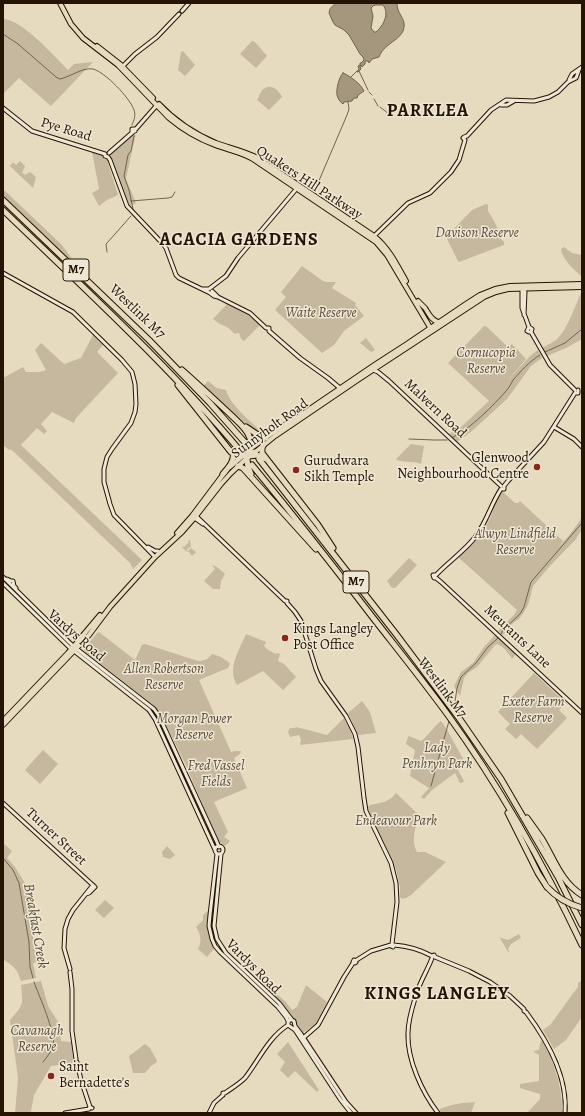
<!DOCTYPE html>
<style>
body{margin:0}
#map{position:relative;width:585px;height:1116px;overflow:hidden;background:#e6dabf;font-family:Alegreya,serif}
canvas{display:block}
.frame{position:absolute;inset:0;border:4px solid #241401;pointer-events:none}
</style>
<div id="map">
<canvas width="585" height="1116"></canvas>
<div class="frame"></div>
</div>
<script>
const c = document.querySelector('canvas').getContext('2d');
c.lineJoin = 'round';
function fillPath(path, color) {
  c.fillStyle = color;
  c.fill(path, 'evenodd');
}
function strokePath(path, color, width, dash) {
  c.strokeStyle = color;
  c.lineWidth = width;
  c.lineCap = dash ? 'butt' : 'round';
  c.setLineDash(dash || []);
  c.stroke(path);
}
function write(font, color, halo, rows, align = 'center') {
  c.font = font + ' Alegreya,serif';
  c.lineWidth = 3;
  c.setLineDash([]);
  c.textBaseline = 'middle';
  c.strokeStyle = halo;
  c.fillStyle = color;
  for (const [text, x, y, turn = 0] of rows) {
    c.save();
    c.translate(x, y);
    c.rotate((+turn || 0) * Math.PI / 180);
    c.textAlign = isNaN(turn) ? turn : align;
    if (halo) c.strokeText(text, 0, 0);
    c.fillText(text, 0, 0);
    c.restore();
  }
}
fillPath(new Path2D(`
 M3 19C22 19 55 57 68 70L74 64 93 62 51 106 19 78 3 94Z
 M252 41 255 42 267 56 256 68 240 54Z
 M183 51 195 65 185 76 178 70 181 52Z
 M267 87C274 86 279 91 282 97L269 110 257 100 262 90Z
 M133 134 137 136 135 137 126 179 136 203 130 206 123 191 111 156 112 152Z
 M92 152 102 155 107 160 118 195 107 200 99 206 92 193 99 189Z
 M20 161 25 166 22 173 25 175 30 172 36 177 33 188 10 166 13 162 16 165Z
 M3 189 62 245 73 260 67 257 3 197Z
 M486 204 488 205V211C493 219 499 228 500 238L504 242V245L459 262 458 261 446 237 472 210Z
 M564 247 572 253 582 255V277C575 270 562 260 561 249Z
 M302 266 323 281 327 282H336L332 288 356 303 355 305 364 316 344 331 334 345 322 353 275 310 286 297 281 292Z
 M581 293H582V339L566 348 547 356 542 348C547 345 552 343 556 340 568 329 574 308 581 293Z
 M227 304 248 315 260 325 244 341 241 339 239 333H237L235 334 227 327 220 324 213 319Z
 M484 326 487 327 508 347 512 344 526 359 507 381 531 355 538 350 542 358 531 366 507 399 472 431 460 440 457 442 449 434 461 427 489 401 448 363Z
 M93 335 103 345 97 352 118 373 76 418 74 423 52 412 41 424 47 431 44 434 37 428 21 445 142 560 133 569 130 563 14 452 10 449 9 450 3 445V378L23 367 26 372H40L46 370 35 350 41 343 64 364 81 358Z
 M366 338 375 350 371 352 360 343Z
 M208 381 217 388 226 390C230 406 253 423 265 435H261L252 429 203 386Z
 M411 444 424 446 421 464C412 460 403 464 396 459Z
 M503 492 515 503H518L520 501 563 541 558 547C568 538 575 528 582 517V529L576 539 549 567 533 586 528 605 524 612 519 619 513 623 503 635 498 631 514 615 517 610 458 557C471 547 482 535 489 520 494 511 495 499 503 492Z
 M190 540 191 548 196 552 197 551 191 557 192 556 188 551 191 548 190 547 186 550 188 551 187 552 182 547 183 546 184 547 189 542 188 541Z
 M409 558 417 565 395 588H392L387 581Z
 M212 565 217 567 225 574 221 581 220 589H213L204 581 215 569Z
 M99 632 135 660 142 645 145 644 198 661C205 661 208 659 212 654L221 657 230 663 228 668 199 680 231 752 235 751H241L240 754 234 758 247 788 214 802 228 832 224 837 230 841 225 846 217 841 202 807 203 806 185 763 159 711 151 703 84 651V649L97 633Z
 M246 634 266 642 264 646 268 650 276 654 277 653 280 654 278 661 284 664 296 677 283 690 263 671 237 685C227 669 239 650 246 634Z
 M495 635 516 654 512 659C509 653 503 646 497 644L495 645 477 667 468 673 464 678 460 696 454 686 461 672 473 663 484 647Z
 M534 673 566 703 559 710 567 718 537 749 521 734 516 739 505 729 510 724 498 712Z
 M362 701 370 712 376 733 358 735 348 713Z
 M344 718 351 731 353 739 300 745 301 740 299 735 290 737 288 732 290 728H295L296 727 327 735Z
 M441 721 446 728 466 764 458 770 464 781 462 783H460L455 773 432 790 424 799 421 797 429 788 410 776 415 750 406 744 408 737 409 736 421 741C429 735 433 727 441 721Z
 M43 750 58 764 40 784 25 770Z
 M396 793 419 815C416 827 410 840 417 852H425L446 862 411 895 406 898 402 899 400 897V886L396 870 371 817 368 807 370 805C380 803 390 802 396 793Z
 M3 843 12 851 7 858 15 867 31 893 28 907 37 962 33 963 36 978 21 981C17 968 14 967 3 959Z
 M167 846 175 855 170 859 163 857 162 852Z
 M105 900 114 908 104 918 95 910Z
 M209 910C207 924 206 937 214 949L207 957 198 949C202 942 201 934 196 927L203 920V915Z
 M519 934 521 938 511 944 508 949 509 951 508 952 500 938 498 937 508 940Z
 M582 979V1017L566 1040 554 1049 543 1030 551 1024 574 992 578 987V983L581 981Z
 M41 981 48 1006 58 1022 61 1041 71 1042 74 1063 51 1066 34 1095 31 1111 32 1113H15L18 1078 10 1020C24 1004 23 1006 21 985Z
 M306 985 327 1002 316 1023 303 1033 297 1026 294 1020 290 1017 285 1007 269 992 271 989 285 1001 292 1010 297 1007Z
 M542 1040C554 1062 563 1088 562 1113H527L540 1099V1094L520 1088V1084L539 1081V1055L534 1052V1051L539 1050 540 1043Z
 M288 1042 319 1090 317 1092 295 1071 288 1078 280 1070 285 1062 277 1054Z
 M145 1044 150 1048 157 1061V1062L151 1066 145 1073H133L129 1056Z
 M475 1102 471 1113H441L440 1111V1109C452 1104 463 1103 475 1102Z`), '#c5b89f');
const water = new Path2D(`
 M336 3H397C397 13 403 16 404 23 406 40 385 41 379 57L372 59 369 63 368 61H365V64L362 67 361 65 360 66 361 69 358 72H357L359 69 358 66 360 65V63H361L364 60 363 57 360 54 349 35 344 30 335 25 333 22 329 13 330 9ZM376 5H383C390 14 383 26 376 32H374L371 28 373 16 371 8 373 6Z
 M343 73C350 76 361 84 364 91L358 95 357 98H354L352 101 344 102 343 104C340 102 338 99 337 95 336 89 339 77 343 73Z`);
fillPath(water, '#a4977e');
strokePath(water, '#71634c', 1);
strokePath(new Path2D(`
 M3 34 18 44 56 77 60 79C70 77 83 67 93 69 105 72 130 98 134 110 136 115 134 120 132 125
 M359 71 368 90
 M351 77 357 71
 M369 92 372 95
 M374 99 378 106
 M380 107 389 114
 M312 191 318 183 347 115 349 109 348 102
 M131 201 168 198 172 197 175 192
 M133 209 129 190 124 176 128 155 131 151 134 136
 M107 252 106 244 107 243 131 216
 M545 352 565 343 582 329
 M453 437C468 431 496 403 506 391 509 388 511 384 513 380 521 371 530 361 540 355
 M409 439 434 440H447
 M501 634 503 630 520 614 524 607 531 582 582 523
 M454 709 457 688 461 677 476 663 488 647 498 638
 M431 786 449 721
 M3 858 13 870 19 883 29 942 30 967 33 978
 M34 982C39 996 56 1033 53 1046 51 1052 47 1057 43 1062`), '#71634c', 1);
const secondary = new Path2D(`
 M182 11 189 3
 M122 67 135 54 157 37 179 14
 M569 80 572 74 582 67
 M501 105H507L514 101
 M3 108 32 131 105 154V156L108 157 110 160 127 206 163 244 166 248 176 275 179 278 210 293 214 296 218 297 250 313 266 328H269V331L300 358 328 378 341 389
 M132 129H135V131L132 132Z
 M135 130 157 105
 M109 153 133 132
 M373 237 408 203 430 193 451 172 459 160 465 140 463 138 464 137 467 136 491 110 506 100 534 101 549 97 558 92 568 82 576 78 579 70
 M3 273 73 312 122 360 132 372 135 384 136 404 135 412 131 423 112 449 107 457 104 469V482L110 504 114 515 155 557
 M523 287 525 292 524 315
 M522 288V308L529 327 532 329 531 332
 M202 289H209L226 276 238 258 298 187
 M212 291 218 297
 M529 327 527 331 529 332H531L550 365 575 390
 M373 370 378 372 389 381 501 486
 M575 393H578V390
 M554 427 574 439 582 447
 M195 515 285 601H287V603L295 612 301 621 316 669 321 681 346 716 355 734 358 747 364 798 366 811 391 863 396 883 397 902 392 944 391 946 393 947 394 945C408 946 419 949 432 956L434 955 435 957 469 971 490 982 510 996 524 1009V1011L526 1012C547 1040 568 1077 565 1113
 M193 517 203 524
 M148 547 155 551H158
 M436 575C449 561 465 551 476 536 487 521 491 504 501 489H504V486L508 481 544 442 575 393
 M436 575H433L434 578H436L441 582 582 713
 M3 577 73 646 154 709 159 716 216 840 219 847
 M7 579 11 581H13L14 586 16 588
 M3 583 69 647 149 710 155 719 215 850
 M3 803 95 887 89 893 86 894
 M215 850a4 4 0 1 1 8 0a4 4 0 1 1-8 0Z
 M217 854 210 915 209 926 212 939 215 946 220 952 278 1007 286 1017 288 1021
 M221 854 214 926 217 939 226 953 279 1003 292 1020
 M432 958C428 969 421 980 417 992 413 1005 408 1019 408 1033 407 1060 422 1092 438 1113
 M354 960 356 962 355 963 353 962Z
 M355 961 371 951 391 945
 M70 969 64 948 65 929 68 919 73 910 93 885
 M70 972 72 989V1031L76 1059
 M288 1025V1023L289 1020H292L294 1021 295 1026 301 1034 346 1102 356 1113
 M288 1025 295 1030 340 1099 351 1113
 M302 1039 318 1025 344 977 353 963
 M77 1062 81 1080 90 1107
 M223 1095V1093H225C232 1088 239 1084 245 1078 259 1060 268 1038 288 1025
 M65 1113 89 1109 90 1107 92 1108
 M209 1113 214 1103 223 1095`);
const primary = new Path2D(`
 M60 3 71 24 83 38 118 65 169 118C182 129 199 139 215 145 228 150 241 152 253 159L376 242 387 255 431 329
 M97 46 120 64 153 98
 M159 104C175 121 195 134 216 143 230 148 244 151 258 158L374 236C389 248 397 265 406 281
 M418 301C420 303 423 306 425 308 429 314 431 320 438 322
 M249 450 278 429 304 413 376 364 407 344 466 304 480 295 495 289 510 286 582 284
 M254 453 275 436 359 379 484 297 496 292 508 289 582 287
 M230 467 244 455
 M177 533 192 516 225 472
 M3 721 68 653 100 615
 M3 725 89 635 110 607 155 557 182 532 196 516 221 484 231 473 248 457`);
const highway = new Path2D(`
 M3 200 149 340 210 403 249 447
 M3 210C85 289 169 366 242 453
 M182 370C199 385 215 400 231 415 237 421 246 428 249 436 253 443 251 450 248 457
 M178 385 231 452C239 458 246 456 255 452
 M246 427 261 437 266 438
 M264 444 262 448V453L318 525 333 548
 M248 453C246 461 247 467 251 474
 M249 456 257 455 266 459
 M259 459 396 634 459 718 501 779 558 877 582 925
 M252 465C294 516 334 567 374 619 399 651 424 682 448 715 500 787 544 865 582 945
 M238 466 243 468 316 549
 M223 474C228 468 235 461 233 453
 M508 813 538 873 547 887
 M527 818C532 825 537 832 542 839 554 859 561 882 582 895`);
strokePath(secondary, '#241401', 5);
strokePath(primary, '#241401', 6);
strokePath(highway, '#241401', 7);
strokePath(secondary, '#efe7d5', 3);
strokePath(primary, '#e6dabf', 4);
strokePath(highway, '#e6dabf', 5);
const highwayBridge = new Path2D(`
 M547 887C556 897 568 904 582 908`);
strokePath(highwayBridge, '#241401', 7, []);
strokePath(highwayBridge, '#e6dabf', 5);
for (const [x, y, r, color] of [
 [537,467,4,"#8f2418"],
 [296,470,4,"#8f2418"],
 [285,638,4,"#8f2418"],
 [51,1076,4,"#8f2418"]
]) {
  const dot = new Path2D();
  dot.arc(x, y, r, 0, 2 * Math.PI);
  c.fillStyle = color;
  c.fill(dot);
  strokePath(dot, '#efe7d5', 1.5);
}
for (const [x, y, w] of [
 [76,270,26],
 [356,582,26]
]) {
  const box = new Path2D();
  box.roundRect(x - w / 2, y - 11, w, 22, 3);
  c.fillStyle = '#efe7d5';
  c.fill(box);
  strokePath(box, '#241401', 1);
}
write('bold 13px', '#241401', null, [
 ["M7",76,270],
 ["M7",356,582]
]);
write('14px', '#241401', '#efe7d5', [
 ["Pye Road",66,130,17],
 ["Quakers Hill Parkway",309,183,33],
 ["Westlink M7",137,312,44],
 ["Malvern Road",435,409,43],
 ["Sunnyholt Road",270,429,-36],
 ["Vardys Road",76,636,41],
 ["Meurants Lane",517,637,43],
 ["Westlink M7",442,688,53],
 ["Turner Street",56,837,43],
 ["Vardys Road",253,967,45]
]);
write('italic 14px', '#5c4d38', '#efe7d5', [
 ["Davison Reserve",477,234],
 ["Waite Reserve",321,314],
 ["Cornucopia",486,354],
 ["Reserve",486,370],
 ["Alwyn Lindfield",515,535],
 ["Reserve",515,551],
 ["Allen Robertson",164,670],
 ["Reserve",164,686],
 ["Exeter Farm",533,703],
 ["Reserve",533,719],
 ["Morgan Power",194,720],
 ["Reserve",194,736],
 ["Lady",437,749],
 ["Penhryn Park",437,765],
 ["Fred Vassel",216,767],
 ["Fields",216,783],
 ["Endeavour Park",396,822],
 ["Cavanagh",37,1032],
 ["Reserve",37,1048]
]);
write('14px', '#241401', '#efe7d5', [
 ["Glenwood",529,459,"right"],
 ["Neighbourhood Centre",529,475,"right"],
 ["Gurudwara",304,462],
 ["Sikh Temple",304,478],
 ["Kings Langley",293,630],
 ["Post Office",293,646],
 ["Saint",59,1068],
 ["Bernadette's",59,1084]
], 'left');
write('italic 15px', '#574833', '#efe7d5', [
 ["Breakfast Creek",35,926,80]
]);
c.letterSpacing = '1px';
write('bold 18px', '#241401', '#efe7d5', [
 ["PARKLEA",428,112],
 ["ACACIA GARDENS",239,241],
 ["KINGS LANGLEY",437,995]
]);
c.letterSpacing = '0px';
</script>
